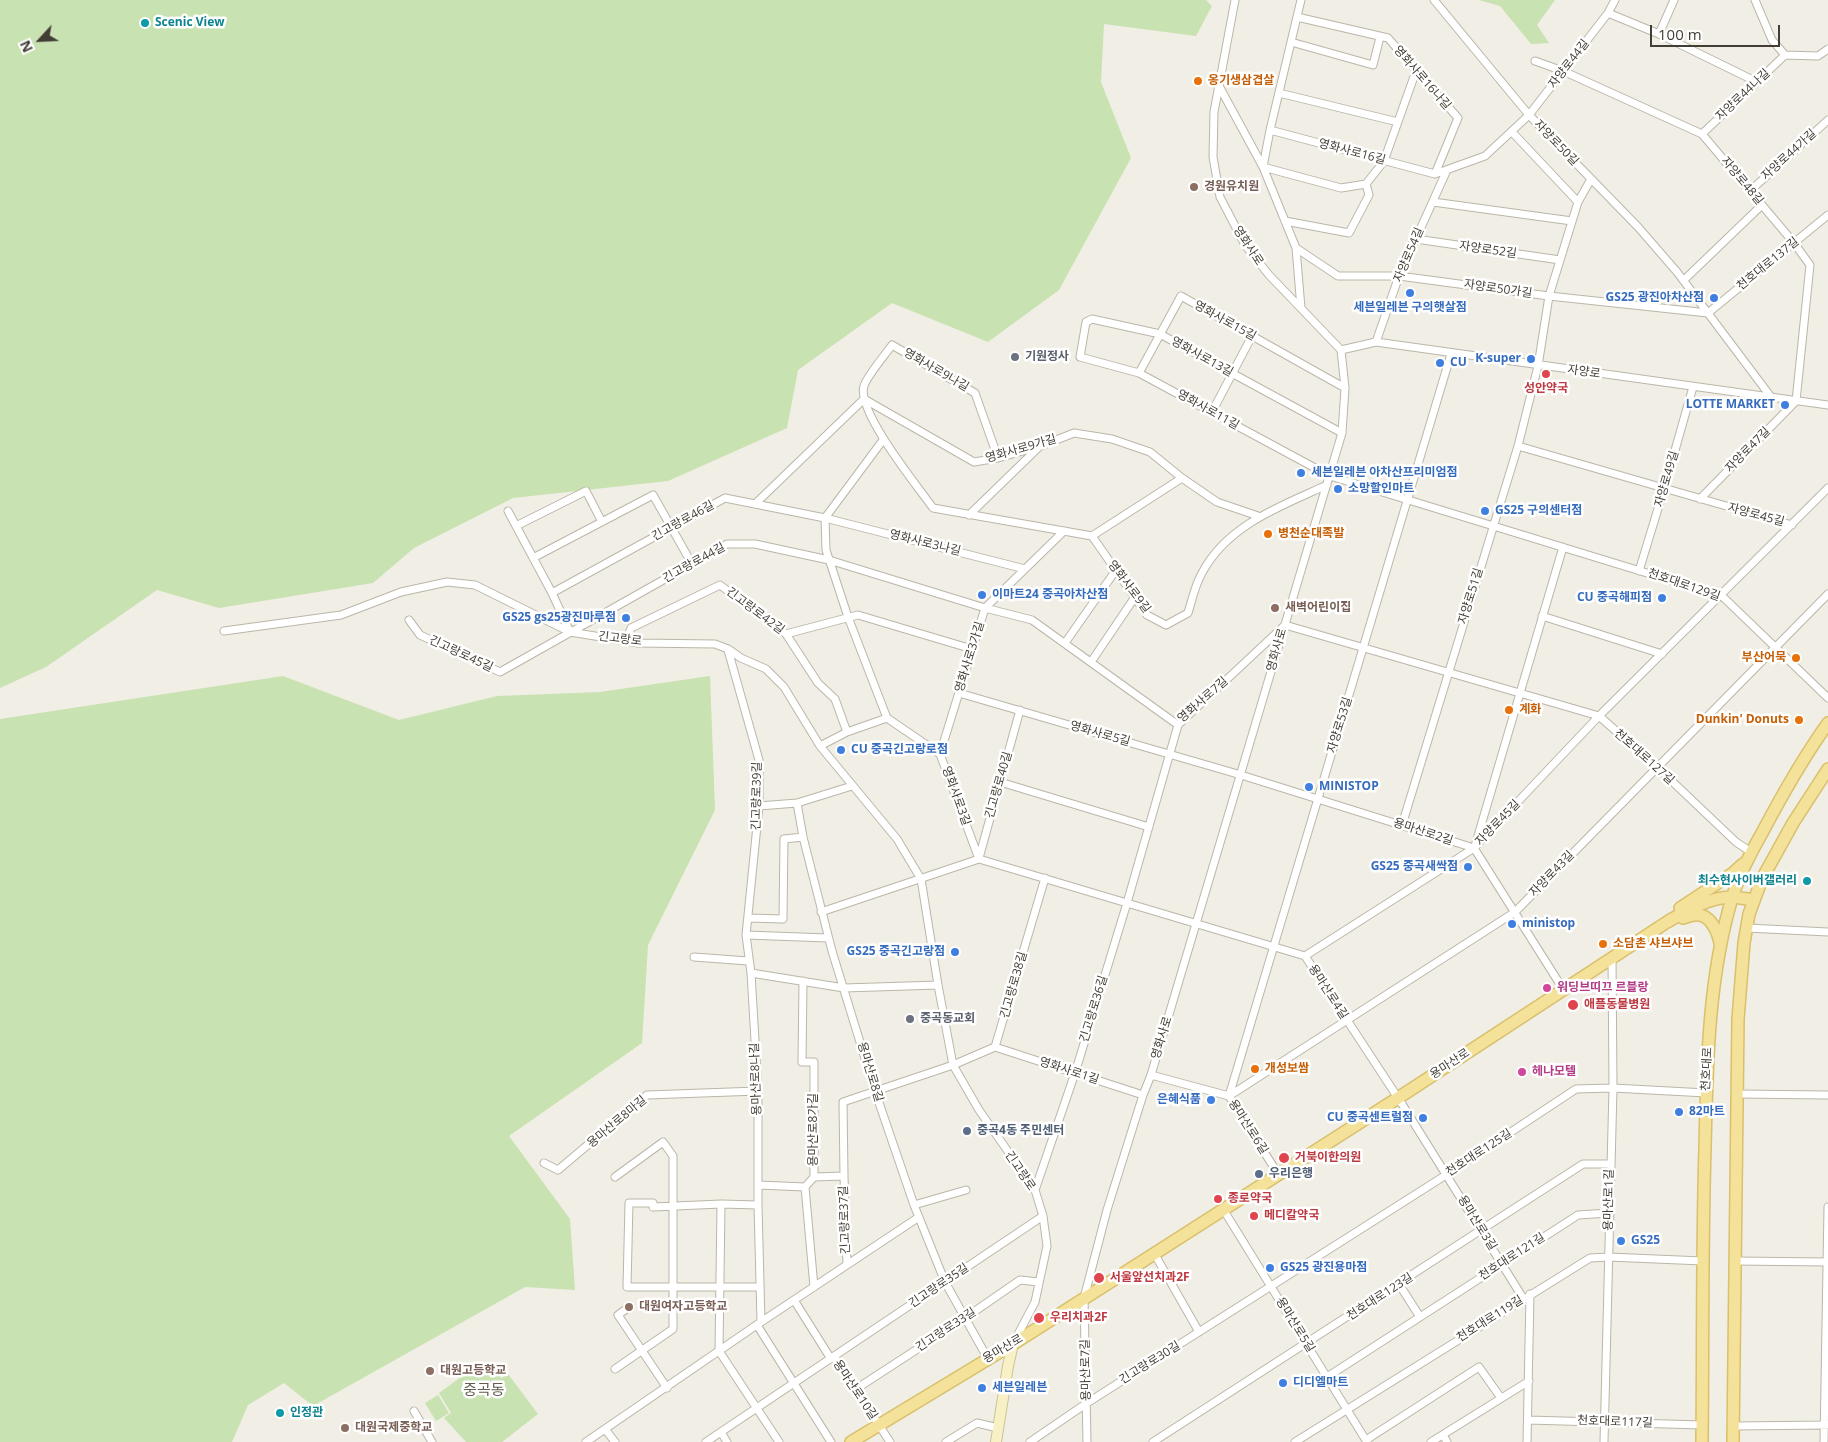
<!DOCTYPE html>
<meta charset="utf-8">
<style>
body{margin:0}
#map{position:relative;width:1828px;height:1442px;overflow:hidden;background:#f1eee5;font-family:"Open Sans",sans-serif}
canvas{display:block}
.north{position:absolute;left:15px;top:15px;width:50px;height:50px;-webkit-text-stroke:4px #fff;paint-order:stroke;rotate:245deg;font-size:14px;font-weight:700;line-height:20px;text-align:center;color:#433e35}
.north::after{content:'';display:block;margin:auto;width:18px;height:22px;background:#433e35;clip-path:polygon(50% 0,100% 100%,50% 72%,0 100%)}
.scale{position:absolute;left:1650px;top:25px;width:130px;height:22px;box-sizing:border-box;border:2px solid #433e35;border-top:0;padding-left:6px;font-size:15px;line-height:18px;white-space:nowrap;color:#433e35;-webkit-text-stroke:4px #fff;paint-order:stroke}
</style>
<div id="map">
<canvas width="1828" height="1442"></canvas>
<div class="north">N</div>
<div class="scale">100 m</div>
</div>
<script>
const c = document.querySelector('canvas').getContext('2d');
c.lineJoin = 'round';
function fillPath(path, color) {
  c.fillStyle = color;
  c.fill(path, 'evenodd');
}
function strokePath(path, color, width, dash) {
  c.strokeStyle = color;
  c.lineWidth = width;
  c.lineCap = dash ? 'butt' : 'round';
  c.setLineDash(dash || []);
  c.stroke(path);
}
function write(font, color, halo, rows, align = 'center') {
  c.font = font + ' "Open Sans","Noto Sans KR",sans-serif';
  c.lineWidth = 5;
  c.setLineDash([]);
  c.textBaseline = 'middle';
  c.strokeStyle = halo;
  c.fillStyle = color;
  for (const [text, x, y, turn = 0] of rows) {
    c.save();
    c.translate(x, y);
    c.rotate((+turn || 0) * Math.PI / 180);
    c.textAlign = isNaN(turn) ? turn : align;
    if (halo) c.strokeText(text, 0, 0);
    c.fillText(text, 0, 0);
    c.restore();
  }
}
fillPath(new Path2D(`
 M0 0H1206L1212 6 1196 36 1104 24 1101 82 1131 158 1059 290 988 342 892 303 798 370 787 428 668 481 513 498 414 548 373 583 219 608 157 590 46 667 0 688Z
 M1479 0H1555L1537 25 1549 43 1531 44 1500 6Z
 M283 676 399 720 497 696 600 692 710 676 715 810 648 945 642 1043 509 1136 570 1219 575 1290 525 1287 313 1406 284 1383 248 1405 232 1442H0V719Z
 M489 1361 501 1378 508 1374 538 1414 502 1442H466L444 1418 451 1413 439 1393 476 1366 478 1369Z
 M438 1395 449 1413 436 1421 425 1403Z`), '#c8e2b1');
const minor = new Path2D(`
 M1301 0 1270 130 1263 167 1341 188 1366 184 1384 161 1416 71
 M1434 0 1529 115 1638 227 1677 272 1771 397
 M1755 0 1772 40 1785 55 1818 56 1828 49
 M1608 13 1659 34 1757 82
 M1297 17 1388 38 1458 118 1435 174
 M1659 34 1674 0
 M1291 42 1373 65 1380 37
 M1535 61 1563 71 1702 134 1794 243 1810 265 1796 401 1700 499
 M1219 86 1263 167 1296 248 1301 308
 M1279 93 1398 122
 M1270 130 1435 174
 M1512 132 1578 202
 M1702 134 1785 55
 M1435 174 1485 156 1529 115 1608 13 1615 0
 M1750 191 1828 120
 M1433 202 1572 221
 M1285 221 1349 233 1369 195 1366 184
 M1416 239 1560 260
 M1296 248 1338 276H1399L1549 296 1708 313 1828 215
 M1684 280 1762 205
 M1376 342 1399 276 1447 170
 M1341 350 1376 342 1828 405
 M1139 373 1181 296 1345 388
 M864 399 974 462 998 458 1041 446 1074 433 1112 439 1150 452 1182 478 1217 502 1258 516
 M1212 412 1252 336
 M1342 433 1160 334 1092 319 1086 322 1080 357 1139 373 1330 476 1722 596 1828 698
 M883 440 825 518 826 550 848 617 887 718 940 754 979 859
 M1518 446 1792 525
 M998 458 975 393 892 345C885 355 867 376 864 386 856 411 918 487 933 508L1092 536 1147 615 1166 625 1188 613C1192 600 1195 585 1202 573 1227 525 1281 506 1327 485
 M755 504 864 399
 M508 511 552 593 570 632
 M969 515 1039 447
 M516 526 586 491 602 522
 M1092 536 1182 478
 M533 558 653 495 692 564
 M1639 571 1664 489 1693 387
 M552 593 725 498 825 518 1025 569
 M1542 616 1662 654
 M409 620 420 635 500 672 727 544H755L829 560 985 608 1032 620 1178 725
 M224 631 341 615 401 592 447 582 475 585 570 632 638 643 715 644 728 649 741 658 766 669 784 687 820 746 897 839 921 879 938 985 953 1065 979 1110 1035 1190 1043 1216 1047 1246 1035 1302 1015 1340
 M786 634 858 615 972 649
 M626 641 631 628 720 585 786 634 818 683 835 699 847 732
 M1065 643 1116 570
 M728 650 759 760V806L746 935 751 973 758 1091V1205L761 1322
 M1091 662 1135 597
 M959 693 1241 775 1474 848 1563 989
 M1178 725 1285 625 1599 716 1657 767 1736 842 1751 852
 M820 746 847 732 887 718
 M940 754 985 608 1064 531
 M1000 782 1149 827
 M797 803 803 837 832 951 875 1091 914 1205 945 1282 988 1359
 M759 806 797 803 852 786
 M1402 825 1518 446 1538 366 1549 296 1578 202 1591 179
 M1475 846 1563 547
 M979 858 1020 710
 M821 912 979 859 1305 956 1402 1104 1523 1298
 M749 918 783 919 784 839 803 837
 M1747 928 1828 932
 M746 935 828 938
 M1305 956 1474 848 1599 716 1828 488
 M694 957 748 961
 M751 973 844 988 938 985
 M803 981 802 1062H814V1177L805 1187 814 1287
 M995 1047 1045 878
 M995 1047 1143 1095
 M1151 1075 1229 1096 1278 1174
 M1737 1094 1828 1095
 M1229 1096 1515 912 1828 594
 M1229 1096 1451 354
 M544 1163 558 1170 647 1095 758 1091
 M814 1177 844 1176
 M758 1185 805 1187
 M1035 1190 1075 1073 1127 903 1178 725
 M721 1204 719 1351 779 1442
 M758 1205 721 1204 653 1207V1203H629L627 1287H759
 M914 1205 966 1190
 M1223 1209 1367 1442
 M1154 1253 1199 1332
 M1735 1261 1828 1262
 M847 1265 844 1176 843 1102 953 1065 995 1047
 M1399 1284 1420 1317
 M794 1300 831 1359
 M629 1307 618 1315 667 1388
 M757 1325 831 1442
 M834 1356 890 1442
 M615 1369 673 1329V1156L663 1142 615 1177
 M1327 1377 1578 1215 1609 1213
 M856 1389 965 1318 1020 1280 1039 1282
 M414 1411 432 1442
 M1528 1420 1702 1425
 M1733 1426 1828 1425
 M605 1429 615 1442
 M721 1432 727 1442
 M1443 1435 1447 1442
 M1366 1440 1479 1367 1501 1398
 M586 1442 761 1322 919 1217
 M706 1442 1043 1216
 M946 1442 977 1423 998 1428
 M1030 1442 1087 1403 1446 1175 1576 1089 1613 1088 1706 1093
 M1087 1442 1084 1298 1107 1210 1143 1095 1151 1075 1342 433 1345 388 1341 350 1269 275 1245 245 1220 197 1213 157 1214 112 1235 0
 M1153 1442 1583 1164H1610
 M1295 1442 1590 1258 1608 1257 1703 1261
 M1431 1442 1529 1381
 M1527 1442 1530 1294
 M1604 1442 1613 1088 1612 957
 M1824 1442 1828 1207`);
const secondary = new Path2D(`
 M996 1442 1008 1366 1013 1344`);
const primary = new Path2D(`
 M1680 908 1733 873 1743 864
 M1683 918C1687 917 1691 915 1695 915 1710 913 1718 932 1720 943
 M851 1442 1013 1344 1398 1098 1667 922C1686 911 1711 896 1734 897 1740 898 1747 899 1754 900
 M1702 1442C1703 1344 1702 1246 1705 1148 1707 1064 1708 979 1732 898 1739 875 1750 854 1762 833 1782 795 1803 758 1828 723
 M1733 1442 1738 1019 1744 943 1749 914 1762 879 1793 823 1828 769`);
strokePath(minor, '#bbb6a9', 9);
strokePath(secondary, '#cdc298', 12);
strokePath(primary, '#d8c06c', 14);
strokePath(minor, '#fff', 7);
strokePath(secondary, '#f9f1c6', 10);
strokePath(primary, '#f5e29a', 11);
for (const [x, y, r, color] of [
 [145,23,5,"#0f9aa8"],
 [1198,81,5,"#e8710a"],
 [1194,187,5,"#8d6e63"],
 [1410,293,5,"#3f7fe0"],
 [1714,298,5,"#3f7fe0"],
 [1015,357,5,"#6b7280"],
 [1531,359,5,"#3f7fe0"],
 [1440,363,5,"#3f7fe0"],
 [1546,374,5,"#e0444e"],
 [1785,405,5,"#3f7fe0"],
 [1301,473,5,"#3f7fe0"],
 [1338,489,5,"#3f7fe0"],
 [1485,511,5,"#3f7fe0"],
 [1268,534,5,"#e8710a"],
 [982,595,5,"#3f7fe0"],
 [1662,598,5,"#3f7fe0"],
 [1275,608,5,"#8d6e63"],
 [626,618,5,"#3f7fe0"],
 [1796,658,5,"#e8710a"],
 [1509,710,5,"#e8710a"],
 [1799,720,5,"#e8710a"],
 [841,750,5,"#3f7fe0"],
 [1309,787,5,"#3f7fe0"],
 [1468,867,5,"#3f7fe0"],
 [1807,881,5,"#0f9aa8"],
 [1512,924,5,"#3f7fe0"],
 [1603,944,5,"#e8710a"],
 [955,952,5,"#3f7fe0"],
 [1547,988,5,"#d1479c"],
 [1573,1005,6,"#e0444e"],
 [910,1019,5,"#6b7280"],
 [1255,1069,5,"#e8710a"],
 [1522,1072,5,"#d1479c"],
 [1211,1100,5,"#3f7fe0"],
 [1679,1112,5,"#3f7fe0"],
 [1423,1118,5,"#3f7fe0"],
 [967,1131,5,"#5c6f8a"],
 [1284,1158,6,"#e0444e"],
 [1259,1174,5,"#5c6f8a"],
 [1218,1199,5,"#e0444e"],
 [1254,1216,5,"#e0444e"],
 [1621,1241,5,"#3f7fe0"],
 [1270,1268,5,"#3f7fe0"],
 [1099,1278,6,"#e0444e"],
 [629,1307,5,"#8d6e63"],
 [1039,1318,6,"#e0444e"],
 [430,1371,5,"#8d6e63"],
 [1283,1383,5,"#3f7fe0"],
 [982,1388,5,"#3f7fe0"],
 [280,1413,5,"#0f9aa8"],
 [345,1428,5,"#8d6e63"]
]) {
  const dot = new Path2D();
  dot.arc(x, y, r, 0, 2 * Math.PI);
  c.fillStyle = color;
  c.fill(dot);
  strokePath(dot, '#fff', 2);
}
write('bold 12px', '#0d838f', '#fff', [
 ["Scenic View",155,23],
 ["최수현사이버갤러리",1797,881,"right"],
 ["인정관",290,1413]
], 'left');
write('12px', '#433e35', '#fff', [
 ["자양로44길",1569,64,-52],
 ["영화사로16나길",1422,78,49],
 ["자양로44나길",1743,95,-43],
 ["자양로50길",1556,143,46],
 ["영화사로16길",1352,152,15],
 ["자양로44가길",1789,155,-42],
 ["자양로48길",1742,181,50],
 ["영화사로",1248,246,57],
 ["자양로52길",1488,250,8],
 ["자양로54길",1409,255,-67],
 ["천호대로137길",1768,264,-39],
 ["자양로50가길",1498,289,8],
 ["영화사로15길",1225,321,29],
 ["영화사로13길",1202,357,29],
 ["영화사로9나길",936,370,30],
 ["자양로",1584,372,8],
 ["영화사로11길",1208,410,29],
 ["영화사로9가길",1021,449,-16],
 ["자양로47길",1748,450,-45],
 ["자양로49길",1667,479,-74],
 ["자양로45길",1756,515,15],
 ["긴고랑로46길",683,521,-29],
 ["영화사로3나길",925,543,14],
 ["긴고랑로44길",694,563,-29],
 ["천호대로129길",1684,585,19],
 ["영화사로9길",1129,587,53],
 ["자양로51길",1471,596,-73],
 ["긴고랑로42길",755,611,37],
 ["긴고랑로",620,639,7],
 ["영화사로",1277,650,-74],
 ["긴고랑로45길",461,654,25],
 ["영화사로3가길",970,657,-73],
 ["영화사로7길",1203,700,-41],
 ["자양로53길",1340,725,-73],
 ["영화사로5길",1100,734,16],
 ["천호대로127길",1644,757,42],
 ["긴고랑로40길",999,785,-74],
 ["긴고랑로39길",757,796,-89],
 ["영화사로3길",956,796,70],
 ["자양로45길",1498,823,-46],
 ["용마산로2길",1423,832,18],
 ["자양로43길",1552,874,-46],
 ["긴고랑로38길",1014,985,-74],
 ["용마산로4길",1328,992,57],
 ["긴고랑로36길",1094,1009,-73],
 ["영화사로",1162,1038,-73],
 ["용마산로",1450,1064,-33],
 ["천호대로",1707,1069,-87],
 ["영화사로1길",1069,1071,18],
 ["용마산로8길",870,1072,73],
 ["용마산로8나길",756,1079,-92],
 ["용마산로8마길",617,1122,-40],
 ["용마산로6길",1248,1127,57],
 ["용마산로8가길",814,1130,-90],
 ["천호대로125길",1479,1153,-33],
 ["긴고랑로",1020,1171,56],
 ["용마산로1길",1609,1200,-89],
 ["긴고랑로37길",845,1220,-92],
 ["용마산로3길",1477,1223,58],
 ["천호대로121길",1512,1257,-33],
 ["긴고랑로35길",939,1286,-34],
 ["천호대로123길",1380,1297,-33],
 ["천호대로119길",1490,1319,-32],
 ["용마산로5길",1295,1325,58],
 ["긴고랑로33길",946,1330,-33],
 ["용마산로",1003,1349,-31],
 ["긴고랑로30길",1150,1363,-32],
 ["용마산로7길",1086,1370,-91],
 ["용마산로10길",855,1390,56],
 ["천호대로117길",1615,1422,2]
]);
write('bold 12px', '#c56008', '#fff', [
 ["옹기생삼겹살",1208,81],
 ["병천순대족발",1278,534],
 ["부산어묵",1786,658,"right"],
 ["계화",1519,710],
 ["Dunkin' Donuts",1789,720,"right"],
 ["소담촌 샤브샤브",1613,944],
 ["개성보쌈",1265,1069]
], 'left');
write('bold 12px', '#785e54', '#fff', [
 ["경원유치원",1204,187],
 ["새벽어린이집",1285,608],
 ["대원여자고등학교",639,1307],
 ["대원고등학교",440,1371],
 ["대원국제중학교",355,1428]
], 'left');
write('bold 12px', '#366cbe', '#fff', [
 ["GS25 광진아차산점",1704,298,"right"],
 ["세븐일레븐 구의햇살점",1410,308,"center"],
 ["K-super",1521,359,"right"],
 ["CU",1450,363],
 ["LOTTE MARKET",1775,405,"right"],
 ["세븐일레븐 아차산프리미엄점",1311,473],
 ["소망할인마트",1348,489],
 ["GS25 구의센터점",1495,511],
 ["이마트24 중곡아차산점",992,595],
 ["CU 중곡해피점",1652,598,"right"],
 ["GS25 gs25광진마루점",616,618,"right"],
 ["CU 중곡긴고랑로점",851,750],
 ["MINISTOP",1319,787],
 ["GS25 중곡새싹점",1458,867,"right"],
 ["ministop",1522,924],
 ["GS25 중곡긴고랑점",945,952,"right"],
 ["은혜식품",1201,1100,"right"],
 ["82마트",1689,1112],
 ["CU 중곡센트럴점",1413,1118,"right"],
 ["GS25",1631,1241],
 ["GS25 광진용마점",1280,1268],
 ["디디엘마트",1293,1383],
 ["세븐일레븐",992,1388]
], 'left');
write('bold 12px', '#5b616d', '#fff', [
 ["기원정사",1025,357],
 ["중곡동교회",920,1019]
], 'left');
write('bold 12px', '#be3a42', '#fff', [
 ["성안약국",1546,389,"center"],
 ["애플동물병원",1584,1005],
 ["거북이한의원",1295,1158],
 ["종로약국",1228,1199],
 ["메디칼약국",1264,1216],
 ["서울앞선치과2F",1110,1278],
 ["우리치과2F",1050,1318]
], 'left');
write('bold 12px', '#b23c85', '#fff', [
 ["워딩브띠끄 르블랑",1557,988],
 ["헤나모텔",1532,1072]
], 'left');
write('bold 12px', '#4e5e75', '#fff', [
 ["중곡4동 주민센터",977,1131],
 ["우리은행",1269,1174]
], 'left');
write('15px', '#645d4d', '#fff', [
 ["중곡동",484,1391]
]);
</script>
